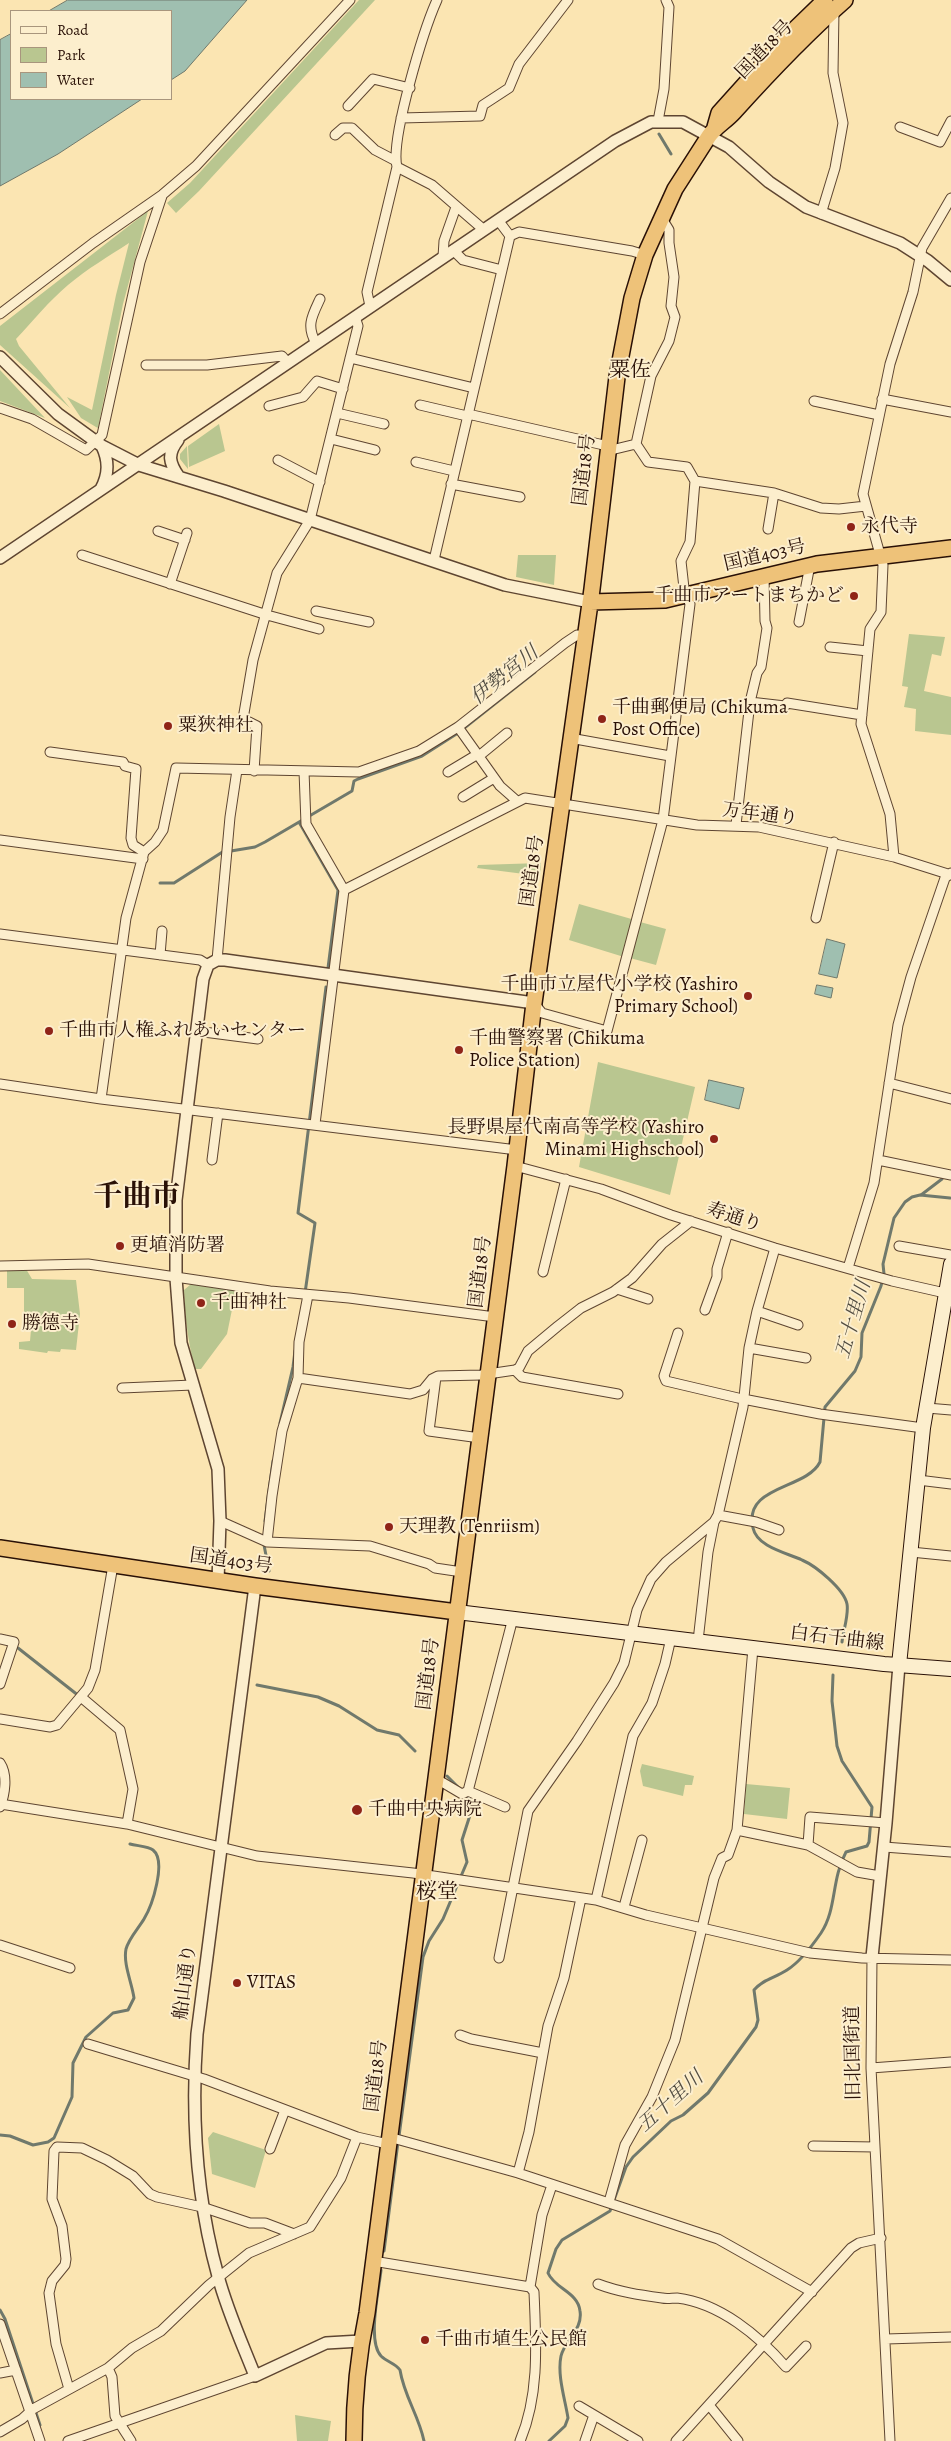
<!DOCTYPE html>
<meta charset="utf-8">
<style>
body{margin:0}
#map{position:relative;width:951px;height:2441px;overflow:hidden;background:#fbe5b2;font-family:Alegreya,serif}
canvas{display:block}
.legend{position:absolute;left:10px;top:10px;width:162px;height:90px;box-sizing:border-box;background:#fceecd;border:1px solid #a8957d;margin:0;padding:6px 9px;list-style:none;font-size:15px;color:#291006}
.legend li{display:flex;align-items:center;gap:10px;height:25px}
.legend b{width:25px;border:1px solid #a8957d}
</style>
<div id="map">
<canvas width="951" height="2441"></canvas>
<ul class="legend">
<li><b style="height:6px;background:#fceecd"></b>Road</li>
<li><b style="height:14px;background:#b9c690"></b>Park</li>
<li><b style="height:14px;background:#9fbfb0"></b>Water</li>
</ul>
</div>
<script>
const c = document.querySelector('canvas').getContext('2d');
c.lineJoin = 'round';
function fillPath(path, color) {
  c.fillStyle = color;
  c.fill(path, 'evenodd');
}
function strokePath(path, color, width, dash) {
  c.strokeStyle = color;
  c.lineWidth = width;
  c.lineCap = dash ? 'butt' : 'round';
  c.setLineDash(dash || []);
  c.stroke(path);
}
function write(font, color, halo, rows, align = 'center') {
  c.font = font + ' Alegreya,"Noto Serif JP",serif';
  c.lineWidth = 4;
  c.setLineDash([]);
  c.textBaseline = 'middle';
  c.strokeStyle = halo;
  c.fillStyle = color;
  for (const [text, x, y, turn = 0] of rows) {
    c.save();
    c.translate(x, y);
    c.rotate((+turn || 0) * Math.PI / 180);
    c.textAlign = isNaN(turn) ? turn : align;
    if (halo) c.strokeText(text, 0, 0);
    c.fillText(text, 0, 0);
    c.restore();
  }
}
fillPath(new Path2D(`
 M359 0H375L199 191 176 213 167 203 190 183Z
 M148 211 123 304 98 428 96 427 81 418 67 397 92 410 116 295 129 243C109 256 87 269 68 285 49 301 33 321 16 339L19 346 70 408 0 345V326Z
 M0 370 45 418 0 401Z
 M219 424 225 451 189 467 188 446Z
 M187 446 188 469 180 459V454Z
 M518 555H556L554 585 516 577Z
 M909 634 945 637 941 656 932 654 924 691 951 697V735L915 731 916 709 904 707 908 687 902 686Z
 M541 863 540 876 477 868 478 865Z
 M579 904 635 920 624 957 569 940Z
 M640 922 666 929 656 965 630 958Z
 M598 1062 695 1087 670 1195 579 1167Z
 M7 1269H26L32 1279 76 1280 80 1314 76 1350 61 1349 60 1352 48 1351 47 1353 19 1349V1342L30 1341 32 1318 24 1317V1288H7Z
 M191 1284 236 1290 227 1334 201 1369H195C188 1342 185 1317 184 1290Z
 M642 1764 694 1776 692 1785H685L683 1796 643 1786 640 1771Z
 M746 1784 790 1788 787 1819 744 1814Z
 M213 2132 266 2150 255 2188 212 2174 208 2138Z
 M295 2415 331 2421 328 2441H297Z`), '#b9c690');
const water = new Path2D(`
 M68 0H247L185 71 171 80V11H49Z
 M11 34V99H142L58 154 0 186V40Z
 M827 939 845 944 837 978 819 974Z
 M817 985 833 988 831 998 815 994Z
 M709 1080 744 1088 739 1109 705 1100Z`);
fillPath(water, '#9fbfb0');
strokePath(water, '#70796c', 1);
strokePath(new Path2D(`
 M659 134 671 154
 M463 729 535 672
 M299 822 338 890 328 968
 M231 851 255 847 265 842 352 791 354 781 358 779 422 756 458 733
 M160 883H174L224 851
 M921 1195 942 1179
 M305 1293 315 1223 298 1213 326 987
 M280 1423 293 1367 295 1351
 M265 1521 273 1461
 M264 1545 269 1571
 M842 1642C843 1631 849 1615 847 1604 844 1589 816 1566 802 1560 787 1553 757 1547 753 1528 743 1485 806 1490 820 1462L825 1407 855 1371 861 1357 862 1333 881 1286 884 1274 883 1264 894 1218 905 1202 912 1197 920 1195 950 1198
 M18 1648 79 1696
 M257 1685 318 1697 339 1706 377 1730 399 1735 415 1751
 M0 2135 10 2136 33 2145 48 2142 54 2138 72 2097 73 2063 86 2037 113 2013 128 2010 134 1998C132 1983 123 1964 126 1949 129 1938 138 1929 144 1919 152 1906 167 1861 153 1850 148 1846 137 1846 130 1844
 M399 2136 423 1957 429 1941 443 1919 467 1862 462 1840 472 1809 470 1799 447 1776
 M384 2251 398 2142
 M381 2270C379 2290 367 2341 381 2356 387 2362 395 2363 400 2370 404 2396 419 2416 424 2441
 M0 2310 5 2319 40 2425
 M549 2441 565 2426 568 2418C565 2399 557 2375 561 2356 565 2339 583 2330 580 2311 578 2292 555 2289 548 2273L556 2249 562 2240 610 2211 626 2167 633 2157 671 2121 683 2115 708 2093 756 2027 758 2020 754 1990C763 1979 775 1978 787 1970 800 1962 812 1946 821 1933 837 1909 831 1880 846 1852L867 1846 869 1842 872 1807 842 1761 837 1746 832 1701 833 1675`), '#70796c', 3);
const minor = new Path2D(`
 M348 106 373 79 410 88
 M401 118 480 116 483 105 509 88 519 64 568 0
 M658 121 664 89 669 7 666 0
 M900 127 940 142 951 121
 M335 135 343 128H352L375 150 396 161
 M397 167 432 185 484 230
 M821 214 835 168 843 123 833 73 834 10
 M510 236 519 232 632 251 645 255
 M453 250 463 260 502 270
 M443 257 444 241 456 207
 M370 306 367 292 397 167C390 139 424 29 437 0
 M0 314 93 243 162 195 196 166 350 0
 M316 343C306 326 312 316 320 299
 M350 358 474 388
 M146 365H207L282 356 288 363
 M882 399 951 412
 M814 401 879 415
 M420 405 467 416
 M269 406 303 397 317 381 343 389
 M0 408 32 419 86 450 102 435 140 262 162 196
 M337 413 384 424
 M468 414 608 446
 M331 439 375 450
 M607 451 636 444
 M278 460 320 482
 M416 462 454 471
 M695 481 774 493 821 508 839 509 866 506
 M451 484 520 497
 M768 529 774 493
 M158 531 185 540
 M82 555 267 615 319 629
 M434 560 510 236 498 220
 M170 584 187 533
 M316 611 369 622
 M799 622 810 565
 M830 647 868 651
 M750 702 785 706 787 703 862 715
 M458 727 500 786 517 801
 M570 738 670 756
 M50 752 123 762 125 766 136 769 131 838 133 845 144 852
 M479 756 507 733
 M254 771 257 726 243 719 253 660 277 573 310 520 358 326 355 317
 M304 771 306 824 344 890 315 1124
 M448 772 478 754
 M463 797 494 778
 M736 825 750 702 757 673 761 667 767 628 765 621 764 576
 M0 840 143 859
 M894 857 890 814 861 724 870 629 881 612 883 565 863 494 890 364 913 292 922 248 951 198
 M344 890 525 798 697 825 759 827 894 857 951 875
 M816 918 834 842
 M0 934 200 960 208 965
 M160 955 162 931
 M217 960 230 817 237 770
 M534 1003 542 1013 607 1031 663 820 690 604 684 588 681 561 690 542 695 481 687 467 648 462 636 444 651 376 669 341 675 317 671 306 674 277 669 243V230L661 217
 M196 1031 258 1039
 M889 1083 951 1099
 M0 1084 101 1099 517 1150
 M101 1099 126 918 144 852 155 842 163 830 176 768 359 772 419 751 458 727 565 643 577 635 584 636
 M212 1160 218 1113
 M878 1160 951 1175
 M515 1166 601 1189 671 1215 775 1248 892 1281 945 1293
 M899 1246 951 1255
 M0 1266 88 1264 270 1291 349 1298 495 1317
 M848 1268 874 1183 898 1025 911 977 945 878 951 873
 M543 1272 566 1179
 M617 1289 648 1299
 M705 1310 717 1277V1269L728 1232
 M757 1311 798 1325
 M678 1333 664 1376 666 1381 738 1398 820 1414 923 1428
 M749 1348 806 1358
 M515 1370 522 1377 618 1394
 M436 1377 429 1431 480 1438
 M298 1378 410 1394 423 1390 432 1379 438 1376 481 1375 515 1370 519 1368 528 1351 558 1326 581 1308 613 1292 632 1278 662 1244 691 1221
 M122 1388 193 1385
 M927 1408 951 1410
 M918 1480 951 1484
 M718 1515 756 1522 779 1530
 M220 1521 267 1542 370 1546 429 1564 435 1568 462 1572
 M267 1542 272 1496 282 1431 298 1378 299 1342 308 1295
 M911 1552 951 1556
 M0 1639 14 1642 0 1684
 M698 1641 708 1552 714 1522
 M81 1697 120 1730 133 1789 127 1824
 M0 1719 50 1727 57 1725 88 1688 95 1670 113 1565
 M0 1763C8 1775 5 1794 0 1807
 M435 1778 462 1794 468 1791 505 1807
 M468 1791 513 1618
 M0 1804 127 1824 257 1856 413 1873 596 1900 646 1915 810 1953 862 1958 951 1960
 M737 1830 808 1845 857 1872 880 1876
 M808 1845 810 1817 886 1823
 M884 1847 951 1852
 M596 1900 633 1736 652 1703 665 1664 671 1638
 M624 1907 642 1840
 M0 1945 70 1968
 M872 1957 871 2068 890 2441
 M499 1958 528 1811 577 1741 614 1683 624 1663 637 1610 651 1579 666 1562 714 1522 718 1515 743 1407 749 1348 757 1311 775 1248
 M460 2035 471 2039 543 2053
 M88 2044 204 2079 357 2137 388 2144
 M871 2068 951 2062
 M389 2137 518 2173 718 2239 812 2292
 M813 2146 875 2147
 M270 2149 285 2110
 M518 2173 529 2132 548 2026 564 1978 581 1898
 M609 2202 625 2145 652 2097 675 2040 714 1878 722 1858 728 1855 737 1830 753 1648
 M373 2261 530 2287
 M598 2284C619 2292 640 2295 662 2298 667 2299 672 2298 677 2298 720 2303 759 2336 786 2367L806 2346
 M0 2324 40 2441
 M886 2339 951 2337
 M108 2368 112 2377 115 2416 131 2441
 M0 2373 16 2370
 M69 2389 56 2344 49 2293 52 2281 65 2265 66 2259 62 2226 52 2199 54 2151 57 2147 82 2148 107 2160 133 2176 150 2194 157 2197 202 2207 250 2223H265L294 2234
 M709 2405 738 2441
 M579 2406 638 2441
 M0 2432 22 2419 33 2409 108 2368 132 2348 161 2331 209 2285 249 2253 310 2227 341 2178 357 2137
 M68 2441 255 2376
 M520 2441C540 2394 536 2341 534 2292L530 2287 542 2215 552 2185
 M585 2441 594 2415
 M676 2441 851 2248 859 2243 881 2238`);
const tertiary = new Path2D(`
 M0 357 58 414 102 446 139 465 224 491 505 585 590 602
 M178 440C167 454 169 463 179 477
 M101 489C109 474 109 461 102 446
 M0 558 615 141 651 122H683L729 147 769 182 806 207 900 243 928 261 951 280
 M218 1581 220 1521 218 1469 181 1343 176 1278V1200L203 979 208 965 217 960H225L534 1003
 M255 1586 197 2034C191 2116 196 2197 218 2276 227 2310 242 2343 255 2376L326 2343 361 2341
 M872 1957 886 1823 899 1665`);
const secondary = new Path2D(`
 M457 1612 884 1664 951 1669
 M899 1665 923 1428 951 1264`);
const trunk = new Path2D(`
 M715 127 719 113 791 33 825 0
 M590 602 665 600 817 564 951 548
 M0 1548 255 1586 457 1612
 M354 2441C354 2397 358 2356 367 2313L515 1166 534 1003 592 589 617 377 632 298 645 255 675 189 709 136C716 126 726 121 734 112 770 72 804 36 845 0`);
strokePath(minor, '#5e4531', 11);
strokePath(tertiary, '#5e4531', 14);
strokePath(secondary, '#291006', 16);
strokePath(trunk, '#291006', 18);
strokePath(minor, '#fceecd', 9);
strokePath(tertiary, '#fceecd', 11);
strokePath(secondary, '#fceecd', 14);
strokePath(trunk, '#eec279', 15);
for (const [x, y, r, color] of [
 [851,527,5,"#8f2418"],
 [854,596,5,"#8f2418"],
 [602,719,5,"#8f2418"],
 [168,726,5,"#8f2418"],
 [748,996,5,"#8f2418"],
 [49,1031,5,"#8f2418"],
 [459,1050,5,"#8f2418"],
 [714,1139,5,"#8f2418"],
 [120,1246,5,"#8f2418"],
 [201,1303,5,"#8f2418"],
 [12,1324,5,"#8f2418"],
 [389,1527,5,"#8f2418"],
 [357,1810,6,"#8f2418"],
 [237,1983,5,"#8f2418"],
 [425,2340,5,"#8f2418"]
]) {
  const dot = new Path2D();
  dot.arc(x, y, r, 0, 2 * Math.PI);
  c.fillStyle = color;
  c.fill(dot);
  strokePath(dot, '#fceecd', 2);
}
write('19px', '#291006', '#fceecd', [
 ["国道18号",765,50,-46],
 ["国道18号",585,470,-83],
 ["国道403号",765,556,-13],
 ["万年通り",760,815,7],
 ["国道18号",533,871,-82],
 ["寿通り",734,1218,18],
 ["国道18号",481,1272,-83],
 ["国道403号",231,1562,8],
 ["白石千曲線",837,1639,7],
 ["国道18号",429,1674,-83],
 ["船山通り",186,1982,-83],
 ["旧北国街道",854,2053,-91],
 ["国道18号",377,2076,-83]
]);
write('19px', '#291006', '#fceecd', [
 ["永代寺",861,527],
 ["千曲市アートまちかど",844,596,"right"],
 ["千曲郵便局 (Chikuma",612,708],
 ["Post Office)",612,730],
 ["粟狹神社",178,726],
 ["千曲市立屋代小学校 (Yashiro",738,985,"right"],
 ["Primary School)",738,1007,"right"],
 ["千曲市人権ふれあいセンター",59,1031],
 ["千曲警察署 (Chikuma",469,1039],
 ["Police Station)",469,1061],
 ["長野県屋代南高等学校 (Yashiro",704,1128,"right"],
 ["Minami Highschool)",704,1150,"right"],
 ["更埴消防署",130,1246],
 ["千曲神社",211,1303],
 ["勝德寺",22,1324],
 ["天理教 (Tenriism)",399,1527],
 ["千曲中央病院",368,1810],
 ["VITAS",247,1983],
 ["千曲市埴生公民館",435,2340]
], 'left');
write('italic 20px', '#524d42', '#fceecd', [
 ["伊勢宮川",505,676,-39],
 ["五十里川",854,1320,-74],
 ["五十里川",671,2102,-42]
]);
write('21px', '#291006', '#fceecd', [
 ["粟佐",630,371],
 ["桜堂",437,1893]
]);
write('bold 29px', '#291006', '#fceecd', [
 ["千曲市",137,1198]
]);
</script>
